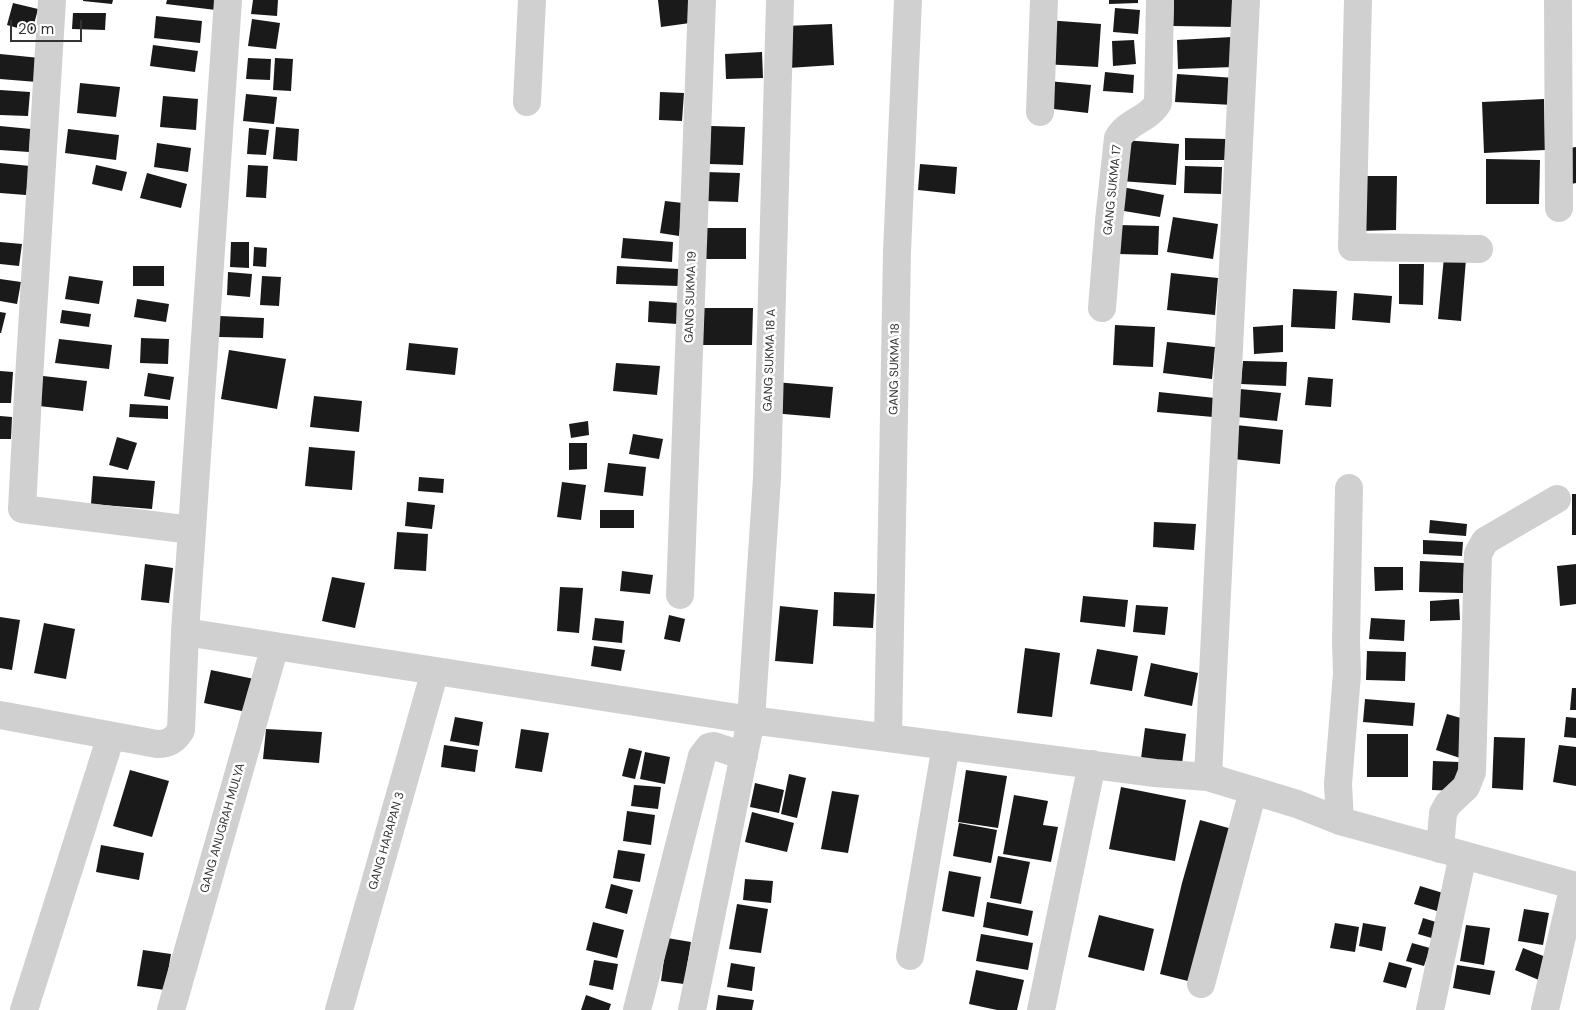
<!DOCTYPE html>
<style>
body{margin:0}
#map{position:relative;width:1576px;height:1010px;overflow:hidden;background:#fff;font-family:"DM Sans",sans-serif}
canvas{display:block}
.scale{position:absolute;left:10px;top:20px;width:72px;height:22px;box-sizing:border-box;border:2px solid #333;border-top:0;padding-left:6px;font-size:15px;line-height:18px;white-space:nowrap;color:#333;-webkit-text-stroke:4px #fff;paint-order:stroke}
</style>
<div id="map">
<canvas width="1576" height="1010"></canvas>
<div class="scale">20 m</div>
</div>
<script>
const c = document.querySelector('canvas').getContext('2d');
c.lineJoin = 'round';
function fillPath(path, color) {
  c.fillStyle = color;
  c.fill(path, 'evenodd');
}
function strokePath(path, color, width, dash) {
  c.strokeStyle = color;
  c.lineWidth = width;
  c.lineCap = dash ? 'butt' : 'round';
  c.setLineDash(dash || []);
  c.stroke(path);
}
function write(font, color, halo, rows, align = 'center') {
  c.font = font + ' "DM Sans",sans-serif';
  c.lineWidth = 5;
  c.setLineDash([]);
  c.textBaseline = 'middle';
  c.strokeStyle = halo;
  c.fillStyle = color;
  for (const [text, x, y, turn = 0] of rows) {
    c.save();
    c.translate(x, y);
    c.rotate((+turn || 0) * Math.PI / 180);
    c.textAlign = isNaN(turn) ? turn : align;
    if (halo) c.strokeText(text, 0, 0);
    c.fillText(text, 0, 0);
    c.restore();
  }
}
fillPath(new Path2D(`
 M83 0H113L112 4 83 1Z
 M167 0H217L216 10 166 4Z
 M253 0H278L277 16 251 14Z
 M658 0H688L690 23 661 27Z
 M1109 0H1138V3L1109 4Z
 M1174 0H1236L1235 27 1173 26Z
 M13 3 38 9 32 32 7 25Z
 M1115 8 1140 10 1138 34 1113 32Z
 M73 13H106L105 30 72 29Z
 M156 16 202 21 200 43 154 38Z
 M252 19 280 23 276 49 248 46Z
 M1046 20 1101 24 1098 67 1043 64Z
 M832 24 834 65 788 68 786 26Z
 M1232 37 1233 67 1178 69 1177 40Z
 M1134 40 1136 64 1113 66 1112 41Z
 M153 45 198 51 195 72 150 66Z
 M762 52 763 78 726 79 725 54Z
 M0 54 40 58 37 82 0 79Z
 M248 58 271 59 270 80 246 79Z
 M275 58 293 59 291 91 273 90Z
 M1105 72 1134 75 1133 93 1103 91Z
 M1177 74 1235 78 1233 105 1175 102Z
 M1048 81 1091 85 1088 113 1045 108Z
 M80 83 120 87 116 117 77 113Z
 M0 90 30 92 28 116 0 115Z
 M660 92 684 93 682 121 659 120Z
 M246 94 277 97 274 124 243 121Z
 M163 96 198 99 196 130 160 127Z
 M1544 99 1545 150 1484 153 1482 102Z
 M0 126 31 129 29 152 0 150Z
 M711 126 745 127 743 165 709 164Z
 M276 127 299 129 297 161 273 159Z
 M249 128 269 130 266 155 247 154Z
 M68 129 119 135 116 160 65 153Z
 M1185 138 1226 139V160H1185Z
 M1123 140 1179 144 1176 185 1120 181Z
 M157 143 191 148 188 172 154 167Z
 M1576 147V183L1571 184 1569 148Z
 M1486 159 1540 160 1539 204H1486Z
 M0 163 30 166 26 195 0 193Z
 M920 164 957 167 955 194 918 190Z
 M96 165 127 172 122 191 92 184Z
 M248 165 268 166 266 198 246 197Z
 M1185 166 1222 167 1221 194 1184 193Z
 M705 172 740 173 738 202 704 201Z
 M147 173 187 184 181 208 140 198Z
 M1358 176H1397L1396 230 1358 231Z
 M1122 187 1164 195 1160 217 1118 210Z
 M665 201 683 203 679 236 660 233Z
 M1173 217 1218 224 1213 259 1167 252Z
 M1118 225 1159 226 1158 255 1118 254Z
 M703 228H746V259H703Z
 M623 238 673 242 672 262 621 258Z
 M0 242 22 244 19 266 0 264Z
 M231 242H249V268L230 267Z
 M254 247 267 248 266 267 253 266Z
 M1444 257 1466 259 1461 321 1438 319Z
 M1399 264H1424L1423 305 1399 304Z
 M133 266H164V286H133Z
 M617 266 680 269 679 286 616 284Z
 M228 272 252 274 250 297 227 295Z
 M1171 273 1218 278 1215 315 1167 310Z
 M69 276 103 281 99 304 65 299Z
 M262 276 281 277 279 306 260 305Z
 M0 279 21 282 17 304 0 301Z
 M1293 289 1337 291 1335 329 1291 327Z
 M1354 293 1392 296 1390 323 1352 320Z
 M137 299 169 304 166 322 134 317Z
 M649 301 679 303 677 324 648 322Z
 M694 308H753L752 345H694Z
 M62 310 91 314 89 327 60 323Z
 M0 312 6 313 1 333H0Z
 M220 316 264 318 263 338 219 337Z
 M1115 325 1155 327 1153 367 1113 365Z
 M1283 325V352L1254 354 1253 327Z
 M141 338 169 339 168 364 140 363Z
 M59 339 112 345 109 369 55 363Z
 M1167 342 1215 347 1212 379 1163 373Z
 M409 343 458 348 455 375 406 370Z
 M229 350 286 359 277 409 221 399Z
 M1243 361 1287 362 1286 386 1241 384Z
 M616 363 660 366 657 395 613 391Z
 M0 371 13 372 11 403H0Z
 M148 373 174 377 170 400 144 396Z
 M43 376 87 381 83 411 39 406Z
 M1308 377 1333 379 1331 407 1305 405Z
 M775 382 833 387 830 418 772 413Z
 M1240 389 1281 393 1277 421 1237 417Z
 M1159 392 1215 398 1213 417 1157 412Z
 M314 396 362 401 359 432 310 427Z
 M130 404 168 406V419L129 417Z
 M0 416 12 417 11 439H0Z
 M588 421 589 435 571 438 569 424Z
 M1236 425 1283 430 1280 464 1233 459Z
 M633 434 663 439 659 459 629 454Z
 M117 437 137 443 128 470 109 465Z
 M569 443H587V469L569 470Z
 M309 447 355 451 352 490 305 486Z
 M608 463 646 467 643 496 604 492Z
 M93 476 155 481 152 509 91 504Z
 M419 477 444 479 443 493 418 491Z
 M562 482 586 485 581 520 557 517Z
 M1572 494H1576V535H1572Z
 M407 502 435 505 432 529 405 526Z
 M600 510H634V528H600Z
 M1430 520 1467 524 1466 536 1429 533Z
 M1154 522 1196 524 1194 550 1153 547Z
 M397 532 428 534 426 571 394 569Z
 M1423 540 1463 542 1462 556 1423 554Z
 M1420 561 1464 563 1463 593 1419 592Z
 M145 564 173 568 169 603 141 600Z
 M1576 564V604L1560 606 1557 566Z
 M1374 567H1403V590L1375 591Z
 M622 571 653 575 650 594 620 591Z
 M332 577 365 583 355 628 322 621Z
 M560 587 583 588 579 633 557 631Z
 M834 592 875 594 873 628 833 626Z
 M1083 596 1128 600 1125 627 1080 622Z
 M1459 599 1460 620 1430 621V601Z
 M1136 605 1168 607 1165 635 1133 632Z
 M780 606 818 610 813 664 775 661Z
 M669 615 685 619 680 642 664 639Z
 M0 617 20 620 12 670 0 668Z
 M595 618 624 621 622 643 592 640Z
 M1371 618 1405 620 1404 641 1369 639Z
 M44 623 75 629 66 679 34 673Z
 M594 646 625 650 621 671 591 666Z
 M1025 648 1060 653 1052 717 1017 713Z
 M1097 649 1138 656 1132 691 1090 684Z
 M1367 651 1406 652 1405 681 1366 680Z
 M1151 663 1198 673 1192 706 1144 696Z
 M211 670 259 680 251 713 204 703Z
 M1572 688H1576V710H1570Z
 M1365 699 1415 703 1413 726 1363 722Z
 M1447 714 1471 721 1460 758 1436 750Z
 M455 717 483 722 479 746 450 741Z
 M1566 717 1576 718V738L1564 737Z
 M1145 728 1186 734 1181 771 1140 766Z
 M266 729 322 732 319 763 263 759Z
 M521 729 549 733 542 772 515 768Z
 M1367 734H1408V777H1367Z
 M1494 737 1525 738 1523 790 1492 788Z
 M444 745 478 750 475 772 441 767Z
 M1559 745 1576 747V786L1553 782Z
 M629 748 642 751 635 779 622 776Z
 M645 752 670 757 665 784 640 779Z
 M1433 761 1459 762 1457 791 1432 790Z
 M130 770 169 781 152 837 113 826Z
 M966 770 1007 776 998 828 958 822Z
 M789 774 806 778 797 818 781 814Z
 M755 783 784 790 779 813 750 807Z
 M634 785 661 787 658 809 631 806Z
 M1121 787 1186 800 1175 861 1109 849Z
 M832 791 859 795 848 853 821 849Z
 M1014 795 1048 801 1043 825 1058 827 1051 862 1003 854Z
 M627 811 655 815 651 845 623 841Z
 M752 812 794 823 787 852 745 842Z
 M1200 820 1232 829 1192 982 1160 974 1182 883Z
 M959 823 997 830 991 863 953 856Z
 M101 845 144 853 139 880 96 872Z
 M618 850 645 854 640 882 613 878Z
 M998 856 1030 862 1021 904 990 898Z
 M949 871 981 877 974 917 942 911Z
 M745 879 773 881 771 903 743 900Z
 M611 884 633 890 627 914 605 908Z
 M1420 886 1443 893 1437 911 1414 904Z
 M987 902 1033 911 1028 936 983 927Z
 M737 904 768 909 761 953 729 949Z
 M1524 909 1549 913 1543 945 1518 941Z
 M1099 915 1154 929 1144 971 1088 957Z
 M1423 918 1439 923 1435 939 1418 934Z
 M593 922 624 930 617 958 586 950Z
 M1335 923 1359 927 1355 952 1330 948Z
 M1363 923 1386 927 1382 951 1359 946Z
 M1466 925 1490 928 1484 965 1460 961Z
 M981 934 1033 943 1028 970 976 961Z
 M667 938 691 942 684 984 661 981Z
 M1412 943 1430 948 1424 966 1406 961Z
 M1523 948 1556 961 1546 983 1515 970Z
 M143 950 171 954 165 990 137 986Z
 M594 960 618 964 613 990 589 985Z
 M1389 962 1412 968 1406 988 1383 982Z
 M731 963 755 967 752 991 727 987Z
 M1457 965 1495 971 1490 995 1453 988Z
 M976 970 1024 980 1017 1010H997L969 1004Z
 M586 995 611 1004 609 1010H581Z
 M718 995 754 1000 752 1010H716Z`), '#1a1a1a');
strokePath(new Path2D(`
 M52 0 28 395 22 509 192 530
 M1358 0 1352 247 1479 249
 M1558 0 1559 208
 M527 102 532 0
 M1040 112 1044 0
 M1102 308 1109 221 1118 138C1128 121 1149 119 1158 103L1160 0
 M680 595 702 0
 M185 632 228 0
 M0 715 157 744C169 744 175 740 181 730L185 632 751 720 1155 773 1208 777 1297 804 1340 821 1576 886
 M888 738 897 252 908 0
 M1208 777 1246 0
 M1340 821 1338 784 1347 674 1346 642 1349 488
 M1440 849 1443 813 1448 804 1466 787 1472 772 1478 554 1485 541 1557 499
 M910 956 946 745
 M1201 984 1253 791
 M24 1010 111 736
 M171 1010 275 646
 M339 1010 435 671
 M637 1010 702 756 709 747 714 746 744 756
 M692 1010 751 720 767 478 780 0
 M1041 1010 1092 764
 M1430 1010 1463 855
 M1545 1010 1574 885`), '#d0d0d0', 28);
write('12px', '#333', '#fff', [
 ["GANG SUKMA 17",1113,190,-84],
 ["GANG SUKMA 19",691,297,-88],
 ["GANG SUKMA 18 A",770,360,-88],
 ["GANG SUKMA 18",895,369,-89],
 ["GANG ANUGRAH MULYA",223,828,-74],
 ["GANG HARAPAN 3",387,841,-74]
]);
</script>
